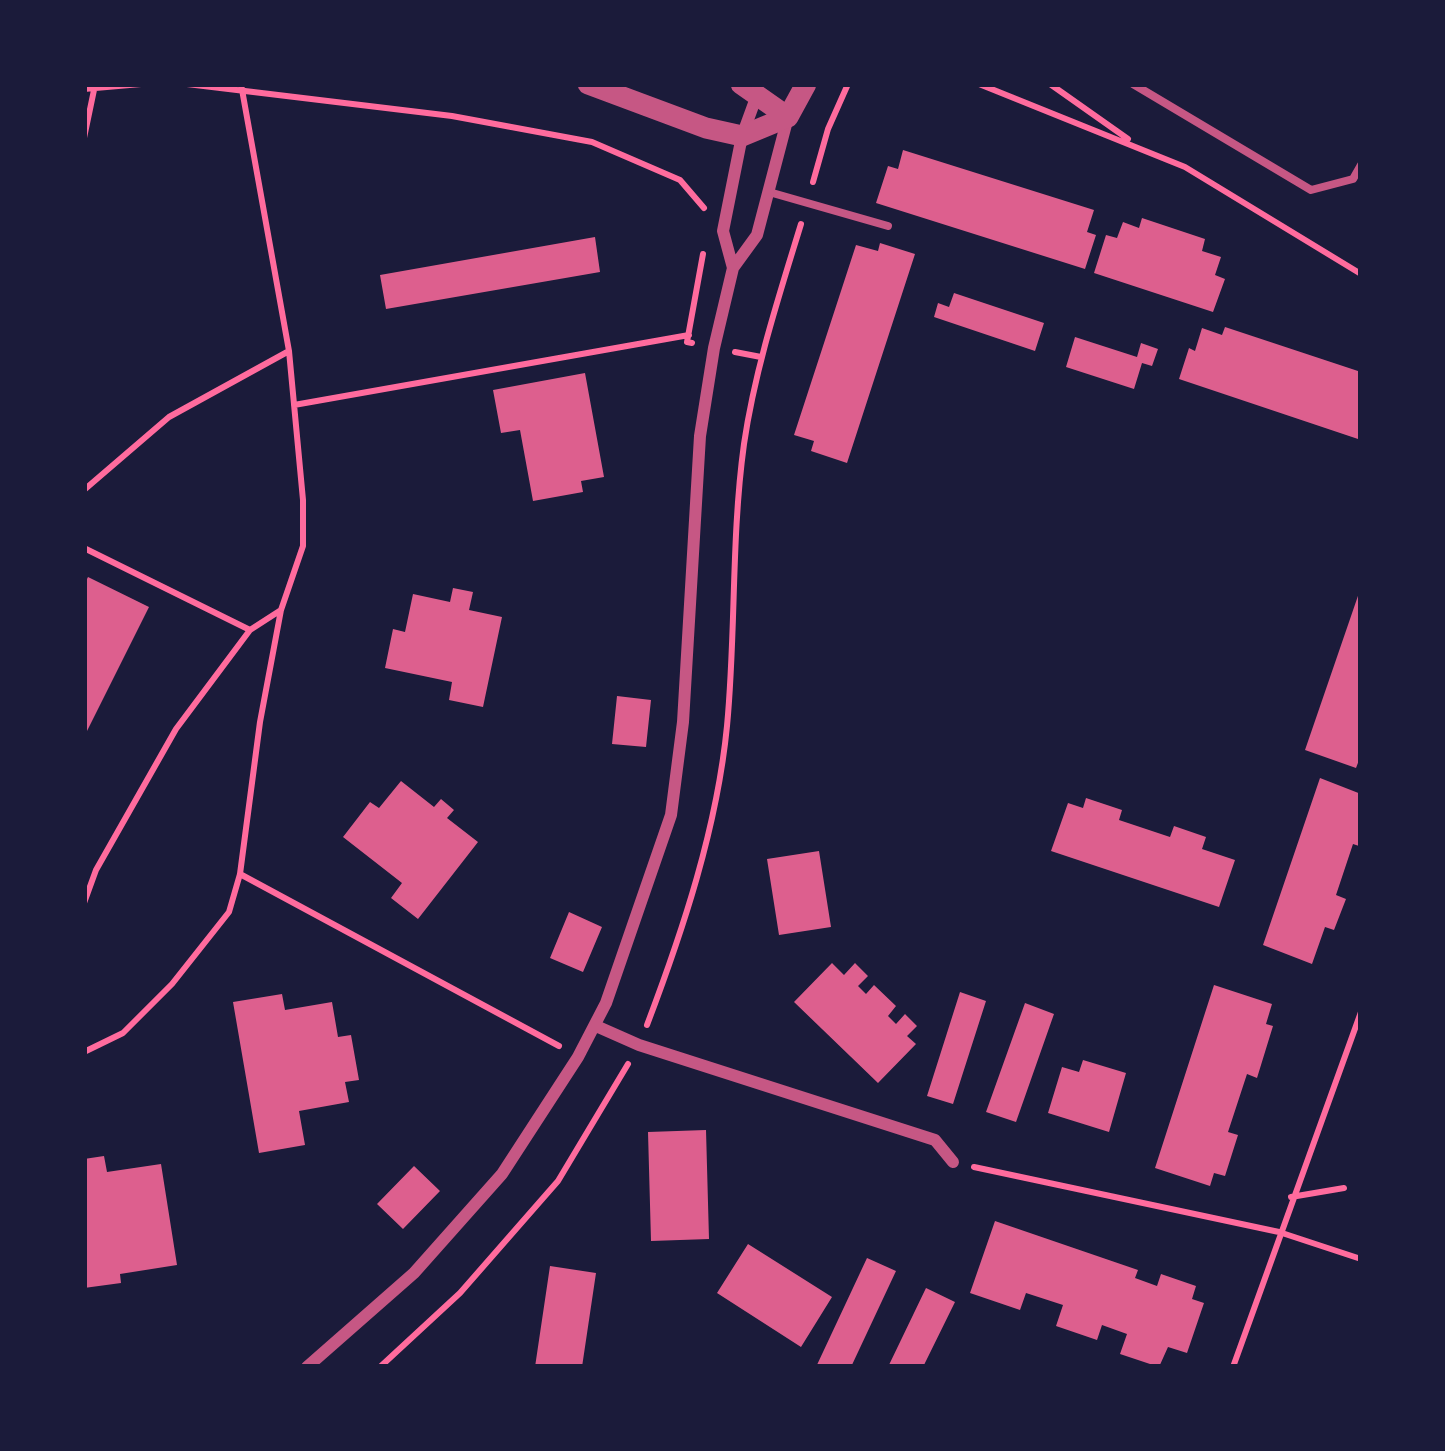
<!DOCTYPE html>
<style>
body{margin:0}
#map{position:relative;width:1445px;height:1451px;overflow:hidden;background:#1b1b3a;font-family:Literata,serif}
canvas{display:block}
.frame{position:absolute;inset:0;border:87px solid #1b1b3a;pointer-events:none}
</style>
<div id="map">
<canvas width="1445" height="1451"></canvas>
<div class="frame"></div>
</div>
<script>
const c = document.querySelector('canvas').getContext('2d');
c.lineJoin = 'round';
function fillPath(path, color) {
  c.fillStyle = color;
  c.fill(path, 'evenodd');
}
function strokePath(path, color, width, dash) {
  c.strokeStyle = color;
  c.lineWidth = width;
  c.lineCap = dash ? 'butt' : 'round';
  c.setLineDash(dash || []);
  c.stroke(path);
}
fillPath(new Path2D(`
 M903 150 1094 210 1087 232 1096 235 1085 269 876 203 888 166 898 169Z
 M1142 218 1205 239 1202 251 1221 257 1215 275 1225 279 1213 312 1094 273 1106 235 1117 238 1123 222 1139 228Z
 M595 237 600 272 386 309 380 275Z
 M880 243 915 254 847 463 811 451 814 441 794 435 856 245 878 251Z
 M954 293 1044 323 1035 351 934 317 938 303 949 307Z
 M1225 327 1361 372V440L1179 379 1189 348 1195 351 1202 328 1222 335Z
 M1075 337 1137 357 1141 343 1158 349 1152 366 1142 363 1134 389 1066 367Z
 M585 373 604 477 581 481 583 492 533 501 520 430 501 433 493 390Z
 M88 577 149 607 84 737V585Z
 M453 588 473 592 469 610 502 617 483 707 449 700 452 682 385 668 393 629 405 632 413 594 450 602Z
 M1360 590 1361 755 1356 768 1305 750Z
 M617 696 651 700 646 747 612 744Z
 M1320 778 1361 794V841L1359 846 1353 844 1336 895 1346 899 1334 930 1325 927 1312 964 1263 945Z
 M401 781 434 807 441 799 454 810 447 818 478 842 418 919 391 898 402 883 343 837 370 802 379 808Z
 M1086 798 1122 810 1119 820 1170 837 1174 826 1206 837 1202 849 1235 860 1219 907 1051 851 1068 803 1083 808Z
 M819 851 831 927 779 935 767 859Z
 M569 912 602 927 583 972 550 958Z
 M832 963 844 975 855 963 868 976 858 986 866 994 874 985 896 1006 888 1016 896 1024 905 1014 917 1026 907 1036 916 1044 878 1083 794 1002Z
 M1214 985 1272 1004 1266 1024 1273 1026 1257 1078 1247 1074 1228 1132 1238 1135 1225 1176 1214 1173 1210 1186 1155 1168Z
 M960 992 986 1001 953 1104 927 1096Z
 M282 994 285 1010 332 1002 338 1037 351 1035 359 1080 345 1082 349 1102 299 1111 305 1145 259 1153 233 1002Z
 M1025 1003 1054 1014 1016 1122 986 1112Z
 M1083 1060 1126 1073 1109 1132 1048 1113 1062 1067 1079 1072Z
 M706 1130 709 1239 651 1241 648 1132Z
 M104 1156 107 1172 161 1164 177 1265 120 1274 121 1283 84 1288V1159Z
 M414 1166 440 1191 403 1229 377 1204Z
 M995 1221 1138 1270 1135 1278 1157 1286 1161 1274 1196 1286 1192 1299 1204 1303 1187 1353 1168 1347 1159 1367 1120 1354 1127 1334 1102 1325 1097 1340 1056 1326 1063 1305 1026 1293 1020 1310 970 1293Z
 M748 1244 832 1297 801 1347 717 1293Z
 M867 1258 896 1271 851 1367H816Z
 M550 1266 596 1273 582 1367H535Z
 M926 1288 955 1302 923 1367H888Z`), '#dd5f8e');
strokePath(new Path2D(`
 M187 84 452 116 592 142 680 180 704 208
 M979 84 1185 167 1361 274
 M1050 84 1128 139
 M84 89 141 84
 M84 138 94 90
 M813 182 828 129 848 84
 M692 343 687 342 703 254
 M735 352 761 357
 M294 405 689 335
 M84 490 169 417 289 351
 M84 548 250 630
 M240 874 559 1046
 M84 903 96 870 176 729 250 630 281 610
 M647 1025C683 930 717 828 727 726 736 633 731 538 744 444 755 369 779 296 801 224
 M84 1052 123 1033 172 984 229 912 240 874 260 722 281 610 303 546V500L289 351 241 84
 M974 1167 1279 1232 1361 1259
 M1291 1197 1344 1188
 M380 1367 460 1293 558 1181 628 1064
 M1233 1367 1361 1012`), '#ff6b9d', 6);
strokePath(new Path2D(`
 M1133 84 1311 190 1353 179 1361 165
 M769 192 888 226`), '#c65784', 8);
strokePath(new Path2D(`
 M733 268 723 231 742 136 757 95
 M596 1026 639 1045 935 1140 953 1162
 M307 1367 414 1273 502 1174 578 1057 606 1003 671 815 683 722 700 436 714 348 733 268 757 235 788 117`), '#c65784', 12);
strokePath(new Path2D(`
 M588 84 706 128 742 136 788 117 806 84
 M741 84 788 117`), '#c65784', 21);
</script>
